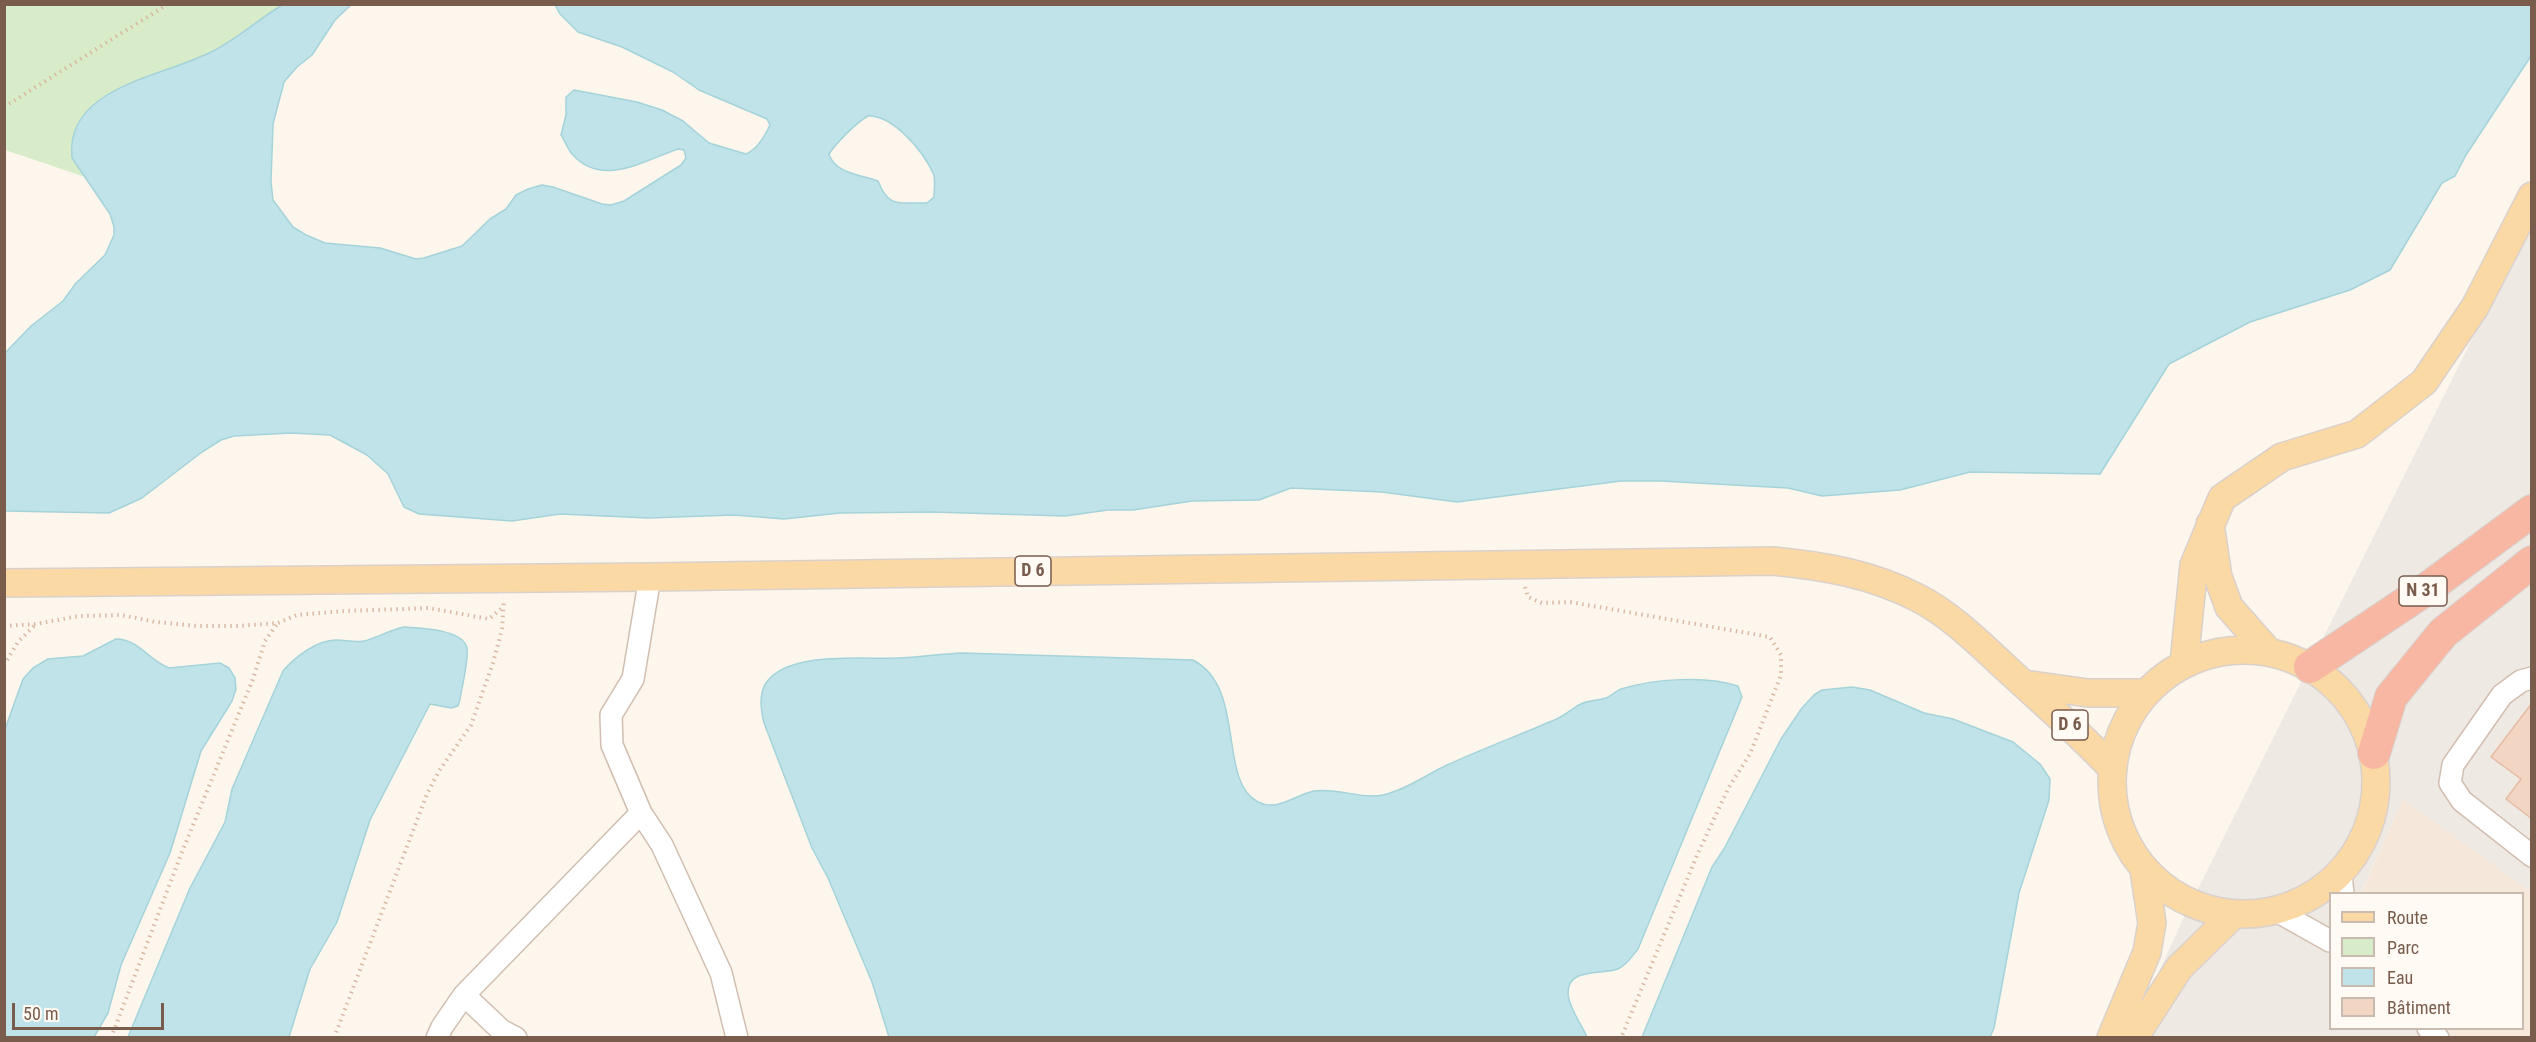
<!DOCTYPE html>
<meta charset="utf-8">
<style>
body{margin:0}
#map{position:relative;width:2536px;height:1042px;overflow:hidden;background:#fdf6ec;font-family:"Roboto Condensed",sans-serif}
canvas{display:block}
.frame{position:absolute;inset:0;border:6px solid #7a5c4d;pointer-events:none}
.legend{position:absolute;left:2329px;top:892px;width:195px;height:138px;box-sizing:border-box;background:#fffaf3;border:2px solid #cabbb1;margin:0;padding:8px 10px;list-style:none;font-size:18px;color:#7a5c4d}
.legend li{display:flex;align-items:center;gap:12px;height:30px}
.legend b{width:30px;border:2px solid #cabbb1}
.scale{position:absolute;left:12px;top:1003px;width:152px;height:27px;box-sizing:border-box;border:3px solid #7a5c4d;border-top:0;padding-left:8px;font-size:18px;line-height:21px;white-space:nowrap;color:#7a5c4d;-webkit-text-stroke:4px #fffaf3;paint-order:stroke}
</style>
<div id="map">
<canvas width="2536" height="1042"></canvas>
<div class="frame"></div>
<ul class="legend">
<li><b style="height:8px;background:#fbd9a5"></b>Route</li>
<li><b style="height:16px;background:#d8ecc9"></b>Parc</li>
<li><b style="height:16px;background:#bfe3e8"></b>Eau</li>
<li><b style="height:16px;background:#f3d5c3"></b>Bâtiment</li>
</ul>
<div class="scale">50 m</div>
</div>
<script>
const c = document.querySelector('canvas').getContext('2d');
c.lineJoin = 'round';
function fillPath(path, color) {
  c.fillStyle = color;
  c.fill(path, 'evenodd');
}
function strokePath(path, color, width, dash) {
  c.strokeStyle = color;
  c.lineWidth = width;
  c.lineCap = dash ? 'butt' : 'round';
  c.setLineDash(dash || []);
  c.stroke(path);
}
function write(font, color, halo, rows, align = 'center') {
  c.font = font + ' "Roboto Condensed",sans-serif';
  c.lineWidth = 5;
  c.setLineDash([]);
  c.textBaseline = 'middle';
  c.strokeStyle = halo;
  c.fillStyle = color;
  for (const [text, x, y, turn = 0] of rows) {
    c.save();
    c.translate(x, y);
    c.rotate((+turn || 0) * Math.PI / 180);
    c.textAlign = isNaN(turn) ? turn : align;
    if (halo) c.strokeText(text, 0, 0);
    c.fillText(text, 0, 0);
    c.restore();
  }
}
fillPath(new Path2D(`
 M2403 799 2531 892V1037H2455L2447 1029 2522 1028V894H2361Z`), '#f5e8da');
fillPath(new Path2D(`
 M2531 221V892L2403 799 2361 893 2330 894V1028L2447 1029 2455 1037 2129 1038 2182 921Z`), '#efe9e4');
fillPath(new Path2D(`
 M5 5H331L88 178 5 150Z`), '#d8ecc9');
const water = new Path2D(`
 M284 4 351 5 335 20 312 55 297 67 284 82 273 124 271 182 273 200 293 227 306 235 325 243 380 248 416 259 424 258 462 246 490 219 506 209 516 195 528 189 542 185 553 187 602 204 611 205 624 201 681 165 686 158 684 150 678 149C645 160 603 188 573 155 568 150 565 141 561 135L566 115V97L574 90 637 102 662 110 683 121 709 143 746 154C757 149 765 136 770 125L767 119 699 90 673 72 622 47 578 32 560 14 555 5 2531 4V56L2466 155 2455 176 2442 183 2390 270 2350 290 2250 322 2169 364 2100 474 1970 472 1900 490 1822 496 1788 488 1661 481H1621L1457 502 1382 492 1291 488 1259 500 1192 501 1133 510H1108L1065 516 932 512 840 513 784 519 734 515 648 518 560 514 512 521 419 514 404 507 388 474 367 455 330 435 291 433 234 436 221 440 202 452 142 498 109 513 5 511V353L31 326 63 301 76 283 105 255 114 235V227L110 214 72 158C64 85 169 76 215 50 239 37 260 18 284 4ZM868 116C893 115 923 151 933 173 936 179 934 189 934 197L927 203C899 202 889 209 878 181 861 175 834 173 829 154 836 143 857 122 868 116Z
 M404 627C420 628 463 629 467 648 469 658 462 687 460 699L458 706 451 708 430 704 370 820 337 922 310 969 289 1037H128L190 888 225 822 232 789 283 671C295 657 317 640 336 640 346 640 354 643 364 641 377 638 389 630 404 627Z
 M116 639C139 639 149 661 169 668L220 663 229 668 235 678 236 689 232 701 201 751 170 853 121 965 108 1013 94 1037H5V729L23 679 33 668 48 659 83 656Z
 M962 653 1193 660C1247 688 1217 781 1258 802 1277 812 1295 795 1314 791 1339 787 1366 802 1390 793 1410 787 1428 774 1447 765 1482 749 1517 736 1552 721 1563 717 1570 710 1579 705 1587 700 1597 701 1606 698 1611 696 1616 691 1621 689 1653 679 1707 675 1738 686L1742 697 1638 949C1632 956 1627 965 1618 969 1602 975 1567 967 1568 994 1569 1008 1582 1025 1587 1037H889L872 982 828 878 812 848 764 723C761 711 758 695 766 683 788 650 864 660 898 658 919 657 941 654 962 653Z
 M1852 687 1870 690 1924 713 1953 719 2013 742 2040 764 2050 779 2049 800 2019 893 1994 1028 1990 1037H1642L1712 867 1724 849 1781 739 1802 708 1814 695 1822 690Z`);
fillPath(water, '#bfe3e8');
strokePath(water, '#a5d3da', 1.5);
const building = new Path2D(`
 M2532 703V819L2506 799 2521 779 2491 757Z`);
fillPath(building, '#f3d5c3');
strokePath(building, '#e6bba3', 1.5);
const minor = new Path2D(`
 M2532 678 2521 681 2502 695 2453 765 2450 783 2462 801 2532 856
 M641 813 662 845 721 973 737 1038
 M2341 874 2343 894
 M2275 910 2330 941
 M464 995 501 1030 516 1038
 M2428 1028 2438 1038
 M437 1038 442 1027 464 995 641 813 612 745 611 715 633 679 650 577`);
const major = new Path2D(`
 M2210 524 2218 577 2229 607 2267 650
 M4 583 650 577 1773 561C1824 566 1872 574 1918 598 1950 614 1981 645 2007 669 2043 702 2079 733 2113 769
 M2112 782a132 132 0 1 1 264 0a132 132 0 1 1-264 0Z
 M2184 663 2194 565 2222 498 2282 457 2357 434 2424 382 2475 307 2532 196
 M2024 684 2088 693H2146
 M2111 1038 2147 952 2152 923 2144 870
 M2134 1038 2179 968 2233 915`);
const highway = new Path2D(`
 M2310 667 2428 588 2532 511
 M2374 753 2391 697 2443 633 2532 562`);
strokePath(minor, '#d1beb0', 24);
strokePath(major, '#dad1cd', 30);
strokePath(highway, '#dad1cd', 34);
strokePath(new Path2D(`
 M4 107 168 4
 M1525 587 1528 597 1542 603 1570 602 1770 637 1781 655V675L1750 754 1729 787 1698 853 1621 1038
 M4 626 36 624 79 616 121 615 156 622 198 626H238L278 623 297 615 345 611 429 608 489 619 502 608
 M4 665 18 642 35 625
 M111 1038 182 852 253 679 265 641 277 624
 M334 1038 427 794 439 771 471 725 493 663 502 629 504 599`), '#d9b8a5', 4, [1.5, 4.5]);
strokePath(minor, '#fff', 21);
strokePath(major, '#fbd9a5', 27);
strokePath(highway, '#f7b7a3', 32);
for (const [x, y, w] of [
 [1033,571,36],
 [2423,591,48],
 [2070,725,36]
]) {
  const box = new Path2D();
  box.roundRect(x - w / 2, y - 15, w, 30, 4.5);
  c.fillStyle = '#fffaf3';
  c.fill(box);
  strokePath(box, '#7a5c4d', 1.5);
}
write('bold 18px', '#7a5c4d', null, [
 ["D 6",1033,571],
 ["N 31",2423,591],
 ["D 6",2070,725]
]);
</script>
